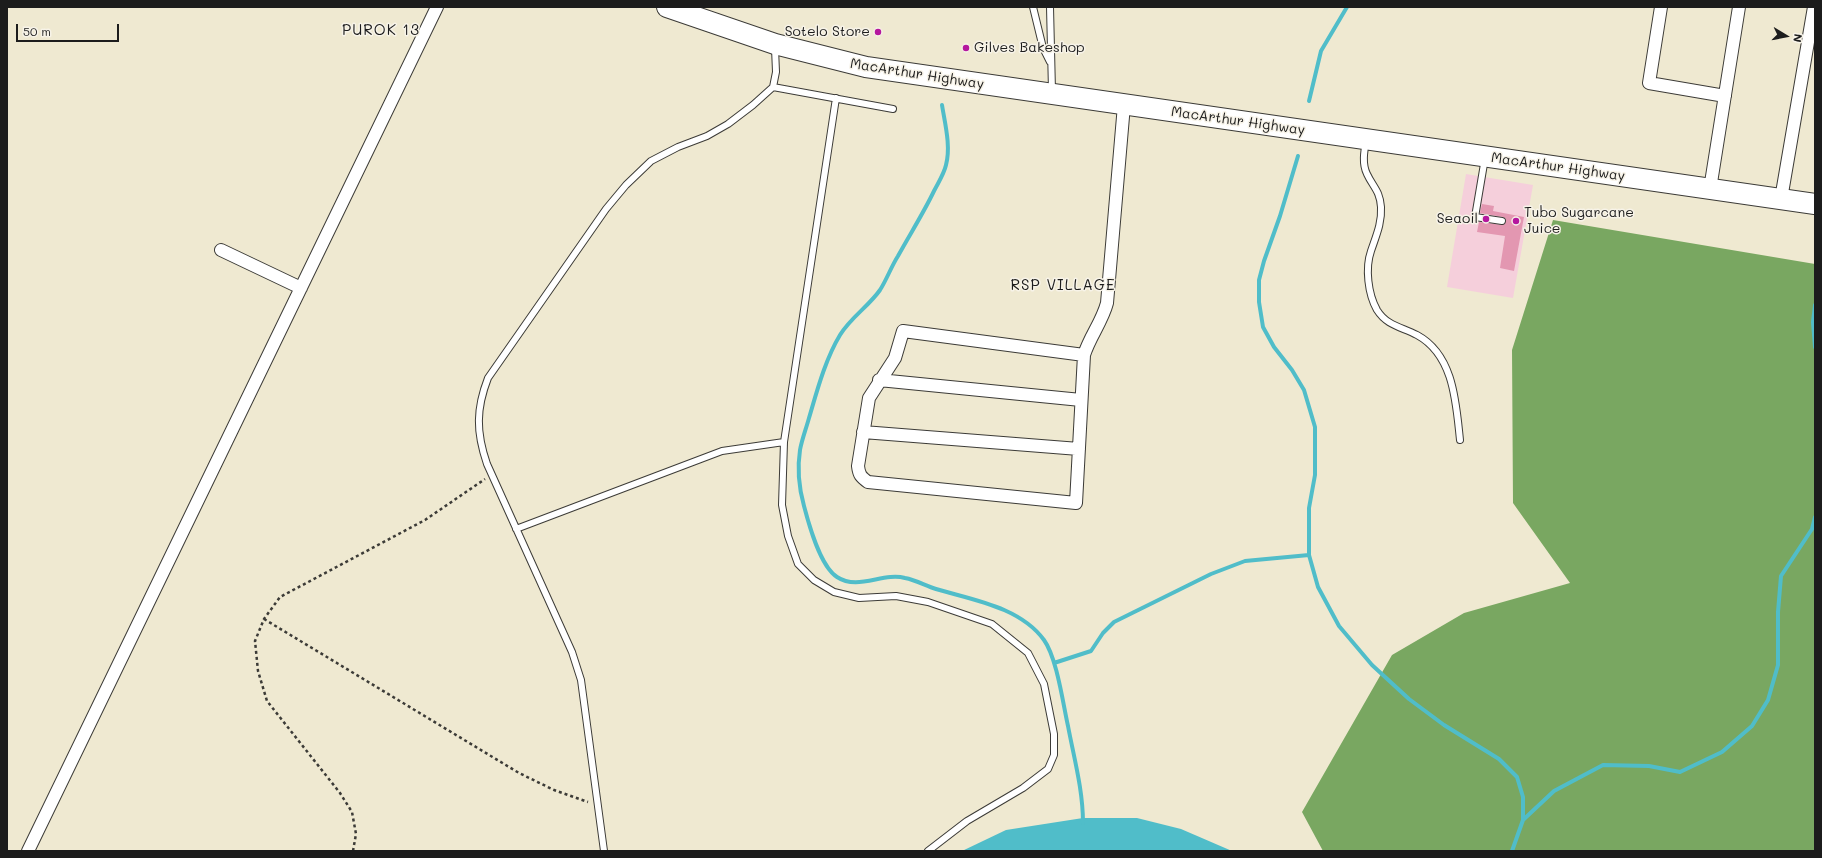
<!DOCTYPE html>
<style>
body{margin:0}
#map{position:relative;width:1822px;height:858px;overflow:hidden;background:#efe9d1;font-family:Mali,sans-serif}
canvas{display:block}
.frame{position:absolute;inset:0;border:8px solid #1c1c1c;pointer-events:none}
.north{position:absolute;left:1766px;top:16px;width:40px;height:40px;-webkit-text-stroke:3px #f7f3e8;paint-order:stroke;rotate:100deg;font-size:11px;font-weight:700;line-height:16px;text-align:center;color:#1c1c1c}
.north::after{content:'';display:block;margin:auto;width:14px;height:18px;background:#1c1c1c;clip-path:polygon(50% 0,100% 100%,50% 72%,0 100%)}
.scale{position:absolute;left:16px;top:24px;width:103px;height:18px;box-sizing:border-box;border:2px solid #1c1c1c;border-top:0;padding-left:5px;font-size:12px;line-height:14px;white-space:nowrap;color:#1c1c1c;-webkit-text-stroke:3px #f7f3e8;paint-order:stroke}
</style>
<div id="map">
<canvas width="1822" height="858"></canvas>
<div class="frame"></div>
<div class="north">N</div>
<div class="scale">50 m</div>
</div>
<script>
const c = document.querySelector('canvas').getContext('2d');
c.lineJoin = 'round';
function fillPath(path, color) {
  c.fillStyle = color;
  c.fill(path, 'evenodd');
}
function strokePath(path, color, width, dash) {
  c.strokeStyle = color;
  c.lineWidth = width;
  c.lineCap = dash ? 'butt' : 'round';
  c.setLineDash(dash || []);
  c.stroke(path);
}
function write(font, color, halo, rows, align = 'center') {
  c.font = font + ' Mali,sans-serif';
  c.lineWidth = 3;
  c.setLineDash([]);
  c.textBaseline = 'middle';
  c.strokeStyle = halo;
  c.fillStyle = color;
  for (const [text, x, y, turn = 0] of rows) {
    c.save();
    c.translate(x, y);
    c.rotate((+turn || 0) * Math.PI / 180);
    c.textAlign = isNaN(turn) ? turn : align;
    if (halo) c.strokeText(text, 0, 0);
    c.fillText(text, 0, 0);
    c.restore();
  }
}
fillPath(new Path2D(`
 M1466 174 1533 185 1513 298 1447 287Z`), '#f5cfdb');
fillPath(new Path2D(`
 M1553 220 1815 264V851H1323L1302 812 1392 655 1464 613 1570 583 1513 503 1512 350Z`), '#79a761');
fillPath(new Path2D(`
 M1083 818H1137L1181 829 1232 851H962L1006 830Z`), '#50bdc9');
strokePath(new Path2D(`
 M1309 101 1321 51 1347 7
 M942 105C945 124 951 146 946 165 944 174 938 183 934 191 923 214 910 234 898 256 891 267 887 279 880 290 869 306 851 317 840 335 825 360 817 391 809 418 806 429 802 439 800 450 797 469 799 488 804 506 809 525 820 566 837 577 858 591 883 572 905 578 916 580 926 586 936 589 973 600 1020 607 1044 640 1057 658 1063 704 1068 726 1074 758 1083 790 1083 823
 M1298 156 1280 216 1264 261 1259 280V302L1263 327 1274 347 1292 370 1304 390 1315 427V475L1309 508V555L1318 587 1339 626 1372 665 1409 699 1444 725 1499 759 1517 777 1523 797V820
 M1815 305 1813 322 1815 347
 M1054 663 1091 651 1103 633 1114 622 1211 574 1245 561 1309 555
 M1512 851 1523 820 1554 791 1603 765 1649 766 1680 772 1722 752 1752 726 1768 700 1778 665V612L1781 576 1812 529 1815 517`), '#50bdc9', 4);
fillPath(new Path2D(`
 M1482 204 1494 206 1493 211 1524 217 1514 271 1500 268 1505 236 1477 232 1479 222 1502 225 1506 222V219L1503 217 1480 213Z`), '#e397b1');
const service = new Path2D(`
 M1033 7 1043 48 1050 62
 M1050 7 1052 91
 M773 87 893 109
 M836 98 784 442 782 505 788 536 798 564 814 580 834 592 859 598 896 596 928 602 992 624 1028 653 1044 684 1054 734V755L1048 769 1023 788 967 821 928 851
 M1366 141C1364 152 1362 164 1367 174 1373 187 1380 191 1381 207 1382 223 1376 236 1371 251 1365 268 1368 294 1377 310 1387 326 1402 327 1417 335 1454 355 1456 403 1460 440
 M1485 158 1475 217 1502 221
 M516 529 722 451 784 442
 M604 851 581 680 572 652 487 464C476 432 476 409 488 378L606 209 626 185 651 161 678 147 707 136 728 124 753 105 773 87 776 72 775 48`);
const minor = new Path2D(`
 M1661 7 1649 83 1725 96
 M1710 189 1739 7
 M1781 199 1814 7
 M221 250 301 288
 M1084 355 903 331 895 358 869 398 858 466C859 475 861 477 868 482L1076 503 1084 355C1090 336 1102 322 1107 303L1124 105
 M879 380 1081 400
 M863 432 1079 449
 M28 851 437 7`);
const trunk = new Path2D(`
 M667 7 775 44 866 67 1815 204`);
strokePath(service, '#3c3b37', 8);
strokePath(minor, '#3c3b37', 14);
strokePath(trunk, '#3c3b37', 22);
strokePath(new Path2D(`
 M264 619 519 773 554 790 588 802
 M353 851 356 834 352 812 340 793 267 701 258 671 255 641 264 619 280 597 425 520 485 479`), '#3c3b37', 2.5, [3, 3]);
strokePath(service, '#fff', 6);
strokePath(minor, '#fff', 12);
strokePath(trunk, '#fff', 20);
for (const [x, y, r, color] of [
 [878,32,4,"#b5179e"],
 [966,48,4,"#b5179e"],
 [1486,219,4,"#b5179e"],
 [1516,221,4,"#b5179e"]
]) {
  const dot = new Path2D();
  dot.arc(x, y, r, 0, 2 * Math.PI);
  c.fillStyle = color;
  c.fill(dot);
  strokePath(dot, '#f7f3e8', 1.5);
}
write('14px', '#1c1c1c', '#f7f3e8', [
 ["Sotelo Store",870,32],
 ["Gilves Bakeshop",974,48,"left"],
 ["Tubo Sugarcane",1524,213,"left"],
 ["Juice",1524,229,"left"],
 ["Seaoil",1478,219]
], 'right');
write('14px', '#1c1c1c', '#f7f3e8', [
 ["MacArthur Highway",917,74,9],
 ["MacArthur Highway",1238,121,8],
 ["MacArthur Highway",1558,167,8]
]);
c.letterSpacing = '1px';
write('15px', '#1c1c1c', '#f7f3e8', [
 ["PUROK 13",381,30],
 ["RSP VILLAGE",1063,285]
]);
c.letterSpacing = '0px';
</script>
